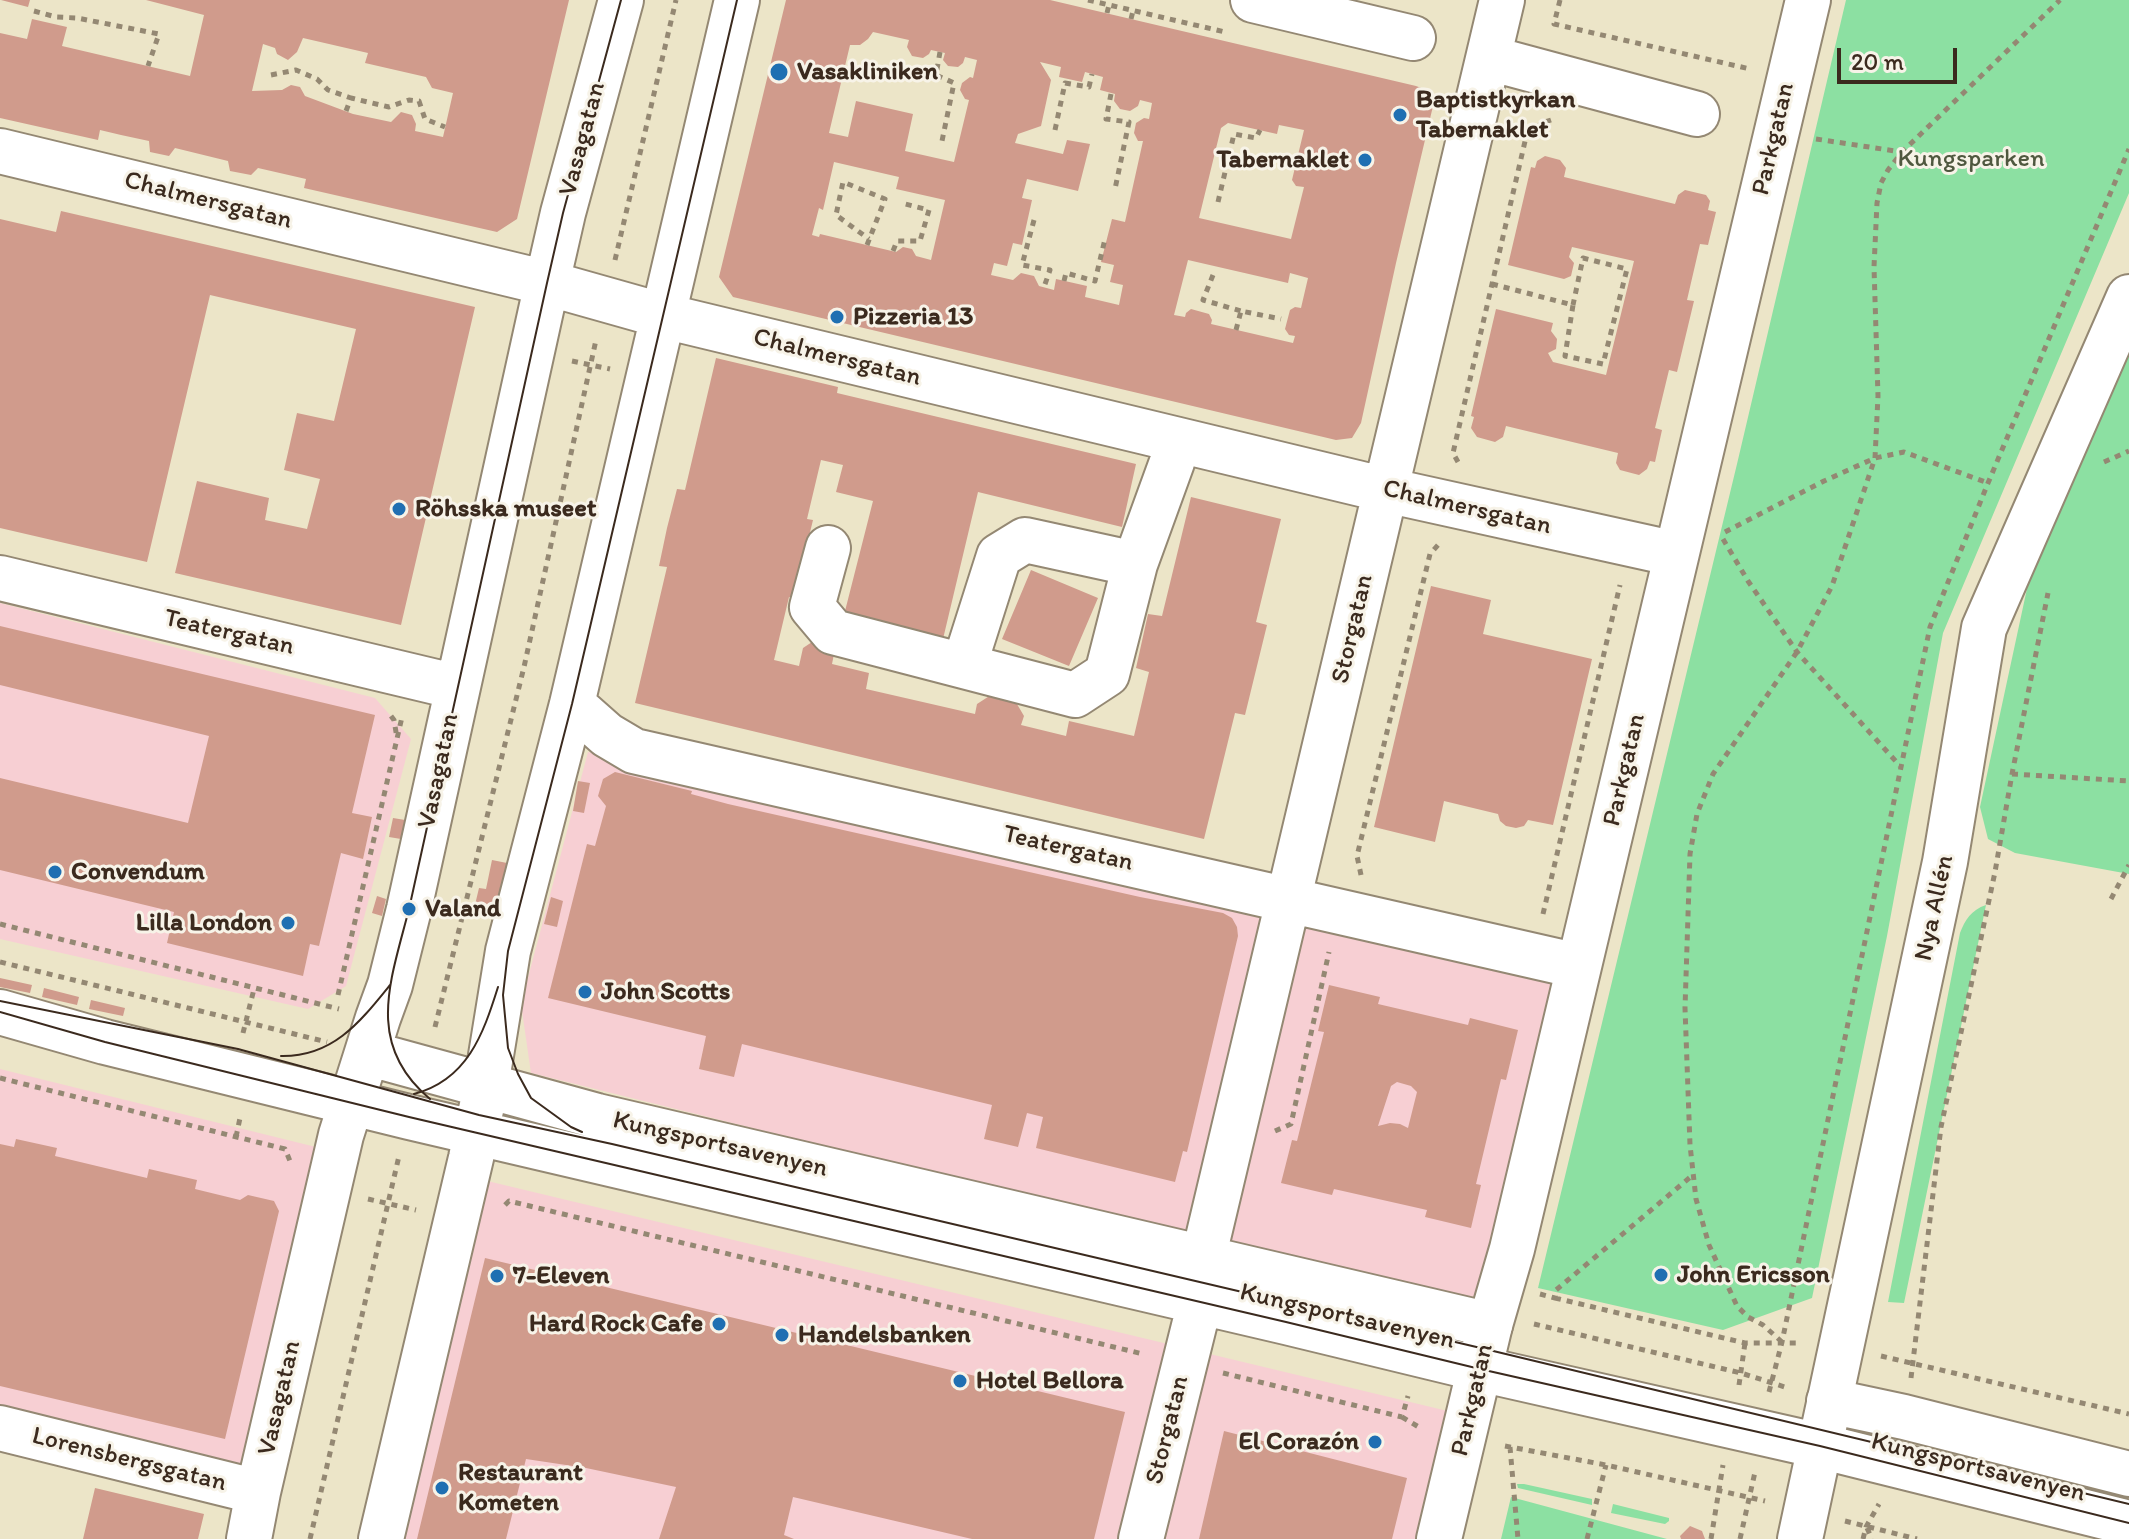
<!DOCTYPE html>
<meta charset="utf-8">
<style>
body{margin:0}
#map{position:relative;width:2129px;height:1539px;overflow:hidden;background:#ece5c8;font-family:Itim,sans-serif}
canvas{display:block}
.scale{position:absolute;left:1837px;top:48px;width:120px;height:36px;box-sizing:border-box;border:4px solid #3b2a1e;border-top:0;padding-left:10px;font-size:24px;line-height:28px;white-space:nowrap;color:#3b2a1e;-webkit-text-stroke:6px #f7f3e8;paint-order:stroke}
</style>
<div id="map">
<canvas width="2129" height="1539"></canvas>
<div class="scale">20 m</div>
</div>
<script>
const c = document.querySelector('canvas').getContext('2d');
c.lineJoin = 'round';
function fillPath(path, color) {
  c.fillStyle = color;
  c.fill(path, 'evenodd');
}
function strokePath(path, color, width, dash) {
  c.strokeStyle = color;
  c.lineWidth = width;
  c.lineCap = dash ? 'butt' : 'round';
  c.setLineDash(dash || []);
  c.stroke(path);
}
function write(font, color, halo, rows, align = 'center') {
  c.font = font + ' Itim,sans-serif';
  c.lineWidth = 6;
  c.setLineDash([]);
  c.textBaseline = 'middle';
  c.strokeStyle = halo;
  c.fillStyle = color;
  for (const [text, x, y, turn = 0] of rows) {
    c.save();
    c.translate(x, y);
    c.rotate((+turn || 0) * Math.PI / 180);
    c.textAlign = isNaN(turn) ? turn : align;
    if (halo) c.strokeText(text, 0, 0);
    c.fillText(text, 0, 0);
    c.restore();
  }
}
fillPath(new Path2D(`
 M0 603 375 698 411 739 346 986 308 1009 0 939Z
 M588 752 1325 917 1559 974 1483 1297 1420 1294 531 1073 521 1004Z
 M0 1069 324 1149 254 1470 0 1410Z
 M479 1179 1456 1413 1424 1539H395Z`), '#f7cfd3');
fillPath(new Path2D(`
 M1846 0H2129V193L1943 633 1887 936 1812 1298 1723 1330 1538 1288 1737 464Z
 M2129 334V874L2015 853 1988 839 1980 807 2031 570Z
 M1986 905 1904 1303 1888 1302 1960 933C1965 920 1971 910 1986 905Z
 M1517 1484H1524L1592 1499V1505L1518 1488Z
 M1511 1497 1667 1539H1501Z
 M1613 1504 1669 1518V1521L1665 1524 1611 1513Z`), '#8ce0a2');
fillPath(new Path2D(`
 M1 0H30L28 7Z
 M146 0H569L517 219 497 232 304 188 306 179 258 168 251 175 230 171 228 161 175 148 169 156 150 152 149 141 121 135 100 130 98 140 0 118V33L27 39 32 19 67 27 62 46 190 76 204 15ZM303 38 368 53 365 63 426 77 432 88 453 93 443 137 415 131 416 124 412 115 401 112 391 122 353 114 305 96 300 87 291 85 282 90 252 91 263 44 275 48 277 54 288 60 297 52Z
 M786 0H1050L1416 86 1429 91 1433 106 1396 263 1361 423 1352 438 1336 440 733 297 719 277ZM873 32 909 40 907 47 912 56 923 58 929 54 931 50 945 53 943 60 948 66 958 67 963 63 965 57 977 60 973 78 970 77 962 83 960 90 965 99 969 100 954 162 905 151 913 114 856 101 848 137 829 133 850 45H860L868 39ZM1040 62 1061 67 1059 77 1082 82 1085 72 1103 77 1100 90 1115 94 1114 101 1120 109 1130 111 1138 106 1140 100 1152 103 1149 119 1144 118 1136 123 1134 133 1138 141H1143L1125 222 1112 219 1101 262 1114 265 1110 282 1123 285 1119 305 1085 297 1087 286 1056 279 1054 290 1039 286 1034 276 1021 273 1013 280 991 275 994 263 1007 266 1013 243 1022 245 1032 200 1022 198 1027 179 1078 191 1090 144 1067 140 1063 154 1015 143 1018 134 1041 126 1051 80ZM1228 123 1277 134 1279 125 1304 130 1292 180 1296 186 1304 187 1291 239 1199 218 1221 128ZM834 162 899 177 896 189 945 200 931 260 916 256 912 249 903 247 896 252 820 234 819 237 812 235 819 208 823 210ZM1188 260 1288 283 1290 273 1308 278 1301 308 1295 307 1290 310 1285 329 1289 335 1295 336 1293 343 1211 324 1212 320 1209 314 1191 309 1186 313 1185 317 1174 315Z
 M1545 156 1560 160 1566 168 1564 177 1675 204 1678 195 1685 190 1706 195 1710 201 1708 210 1716 212 1708 245 1700 244 1687 300 1694 301 1677 372 1669 370 1655 428 1662 430 1655 462 1650 461 1647 469 1639 475 1620 470 1616 463 1618 453 1506 426 1503 437 1495 442 1477 437 1471 428 1474 417 1471 416 1496 309 1553 323 1551 331 1557 339 1556 349 1548 353 1553 362 1606 375 1634 261 1572 247 1569 257 1574 263 1571 276 1564 279 1508 265 1531 167 1535 168 1537 161Z
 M61 211 475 307 401 625 175 573 197 481 269 498 265 520 307 529 320 479 284 470 297 413 334 421 356 329 210 295 147 562 0 528V219L56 232Z
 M716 358 838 387 837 393 1136 464 1122 527 978 492 943 639 844 615 873 501 836 492 843 465 821 460 807 519 813 520 794 598 789 597 774 660 799 666 803 648 812 642 829 645 834 654 832 664 869 673 866 689 975 714 977 704 994 693 1014 699 1024 716 1021 725 1066 736 1069 721 1134 736 1149 672 1136 668 1148 614 1162 616 1191 497 1281 519 1256 622 1267 625 1245 715 1235 713 1204 839 635 703 667 567 659 566 667 528 677 489 685 490Z
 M1031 570 1098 598 1069 666 1002 639Z
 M1431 586 1491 600 1483 634 1592 659 1553 825 1528 820 1524 826 1516 828 1506 826 1500 821 1498 814 1444 801 1435 842 1374 827Z
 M0 626 375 715 352 813 372 817 363 859 341 853 319 946 310 944 303 976 167 943 174 912 0 870V778L188 823 209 736 0 685Z
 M615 772 692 791 691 794 728 804 1140 897 1223 913 1232 918 1237 927 1238 936 1187 1152 1183 1151 1175 1182 1036 1148 1043 1117 1027 1113 1018 1147 984 1139 992 1105 742 1044 734 1077 699 1069 706 1036 548 998 587 844 595 846 606 806 598 796 603 779Z
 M578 781 590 783 584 813 573 811Z
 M393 818 405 820 401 839 389 837Z
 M492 860 517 865 506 916 474 909 479 888 486 889Z
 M377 896 386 899 382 916 372 913Z
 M551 897 563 901 557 927 544 924Z
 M0 978 32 985 30 993 0 987Z
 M1329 985 1380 997 1378 1004 1468 1025 1470 1018 1518 1030 1506 1080 1501 1079 1476 1184 1481 1185 1471 1228 1425 1217 1427 1210 1334 1189 1332 1195 1281 1183 1292 1140 1297 1141 1324 1032 1318 1031ZM1397 1082 1411 1086 1417 1092 1408 1128 1400 1124 1390 1123 1378 1126 1391 1086Z
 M44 988 79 997 77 1005 42 997Z
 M91 1000 125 1008 123 1016 89 1009Z
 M16 1139 57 1148 55 1156 147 1178 149 1169 197 1180 195 1189 240 1200 248 1195 274 1201 279 1211 225 1439 0 1386V1144L14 1147Z
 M485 1258 1125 1412 1094 1539H972L793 1497 784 1535 794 1539H659L676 1487 586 1468 526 1459 506 1539H417Z
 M1224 1431 1407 1478 1392 1539H1199Z
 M95 1488 204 1514 198 1539H83Z
 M1690 1526 1702 1531 1705 1539H1681L1680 1536Z`), '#d09b8c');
const minor = new Path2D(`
 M1253 0 1413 38
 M1489 58 1697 114
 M0 151 547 283 664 316 1386 490 1676 554
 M828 548 812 607 833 632 1075 695 1107 674 1135 564 1172 462 1177 440
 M0 578 457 687
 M964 666 999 556 1025 540 1135 564
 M572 704 607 735 634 751 1578 966
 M0 1012 105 1042 409 1117 1286 1322 1480 1369 1820 1446 2129 1523
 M367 1053 597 1116 1490 1325
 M1203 1259 1502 0
 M1829 1401 1904 1417 2129 1474
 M0 1428 258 1492
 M249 1539 258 1492 341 1135 378 1018 390 985 409 909 547 283 563 213 621 0
 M381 1539 471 1158 486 1086 508 951 572 704 737 0
 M1141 1539 1195 1322`);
const major = new Path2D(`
 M1439 1539 1490 1325 1512 1249 1808 0
 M1800 1539 1945 862 1984 628 2129 297`);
strokePath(minor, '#948873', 48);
strokePath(major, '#948873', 48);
strokePath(new Path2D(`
 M1088 0 1225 32
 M1560 0 1554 24 1750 69
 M34 11 56 17 77 18 159 34 148 66
 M1107 13 1109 5
 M1131 19 1133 11
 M940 52 936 75 954 83 942 141
 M271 75 296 70 317 79 328 90 351 98
 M1111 94 1106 119 1129 122 1115 189
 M346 111 351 98 389 107 409 100 419 101 425 119 445 127
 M1055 130 1065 83 1089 87 1092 74
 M1816 139 1902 152
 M1218 202 1234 134 1256 138 1260 130
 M1034 220 1022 265 1050 270 1044 287
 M867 245 885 199 843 182 836 215 869 239
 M893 251 897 241H920L929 210 905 204
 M615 260 676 0
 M1213 275 1203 300 1241 311
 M1064 281 1066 273 1095 281 1105 239
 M1492 284 1573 305 1565 356 1603 364 1627 269 1583 258 1573 305
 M1236 330 1241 311 1281 319
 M572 361 610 369
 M1458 462 1453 453 1526 137 1542 123 1551 120
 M2104 462 2129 451
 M1725 532 1824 481 1875 458 1904 452 1988 483
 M1723 539 1748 581 1797 652 1901 767
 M391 716 394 720 397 738
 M2012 774 2129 781
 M1361 875 1357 856 1430 554 1438 545
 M2111 899 2129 865
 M1543 914 1620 585
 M0 924 339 1009
 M0 962 327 1042
 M338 995 402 717
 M435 1027 524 667 596 340
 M243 1033 254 989
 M0 1078 285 1149 290 1161
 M1275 1131 1291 1124 1329 952
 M236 1137 240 1118
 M368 1199 416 1210
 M505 1205 509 1201 1143 1354
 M1540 1294 1555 1298 1556 1290 1694 1174
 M1555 1298 1745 1343H1800
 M1534 1324 1741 1373 1788 1388
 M1782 1342 1763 1325 1748 1317 1737 1306 1709 1245 1696 1199 1690 1145 1685 1008 1690 854 1697 814 1713 774 1797 652 1832 586 1875 458 1878 396 1874 267 1877 203 1881 183 1888 170 1902 152 2060 0
 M1881 1356 2129 1414
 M1223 1373 1402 1417 1408 1396
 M1911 1378 1941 1127 1995 872 2012 774 2048 593
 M1739 1385 1745 1343
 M1769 1392 1782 1342 1930 627 1988 483 2129 149
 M1402 1417 1422 1429
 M1505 1446 1606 1465 1765 1501
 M1510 1447 1518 1539
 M1845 1521 1917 1539
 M1867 1528 1872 1539
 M310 1539 399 1156
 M1587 1539 1606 1465
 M1711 1539 1723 1465
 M1740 1539 1755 1472
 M1863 1539 1866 1527 1879 1504`), '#948873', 5, [6, 6]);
strokePath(minor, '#fff', 44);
strokePath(major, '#fff', 44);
strokePath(new Path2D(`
 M0 1001 238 1049 479 1115 612 1144 1485 1349 2129 1504
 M0 1012 105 1042 409 1117 1286 1322 1480 1369 1820 1446 2129 1523
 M281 1056C333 1057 360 1022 390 985
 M414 1094C467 1080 483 1035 498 987
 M430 1099C364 1044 391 980 409 909L547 283 563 213 621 0
 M582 1132 571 1127 531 1098 518 1074 508 1048 503 995 508 951 572 704 737 0`), '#3b2a1e', 2);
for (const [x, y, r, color] of [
 [779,72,10,"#1f6fb2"],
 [1400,115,8,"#1f6fb2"],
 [1365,160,8,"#1f6fb2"],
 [837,317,8,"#1f6fb2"],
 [399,509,8,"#1f6fb2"],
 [55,872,8,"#1f6fb2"],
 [409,909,8,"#1f6fb2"],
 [288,923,8,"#1f6fb2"],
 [585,992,8,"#1f6fb2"],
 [1661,1275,8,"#1f6fb2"],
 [497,1276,8,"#1f6fb2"],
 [719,1324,8,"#1f6fb2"],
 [782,1335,8,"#1f6fb2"],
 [960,1381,8,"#1f6fb2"],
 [1375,1442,8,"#1f6fb2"],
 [442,1488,8,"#1f6fb2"]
]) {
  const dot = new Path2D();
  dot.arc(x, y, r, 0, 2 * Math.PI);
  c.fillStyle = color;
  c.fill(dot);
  strokePath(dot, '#f7f3e8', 3);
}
write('bold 26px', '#3b2a1e', '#f7f3e8', [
 ["Vasakliniken",797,72],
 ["Baptistkyrkan",1416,100],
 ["Tabernaklet",1416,130],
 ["Tabernaklet",1349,160,"right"],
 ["Pizzeria 13",853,317],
 ["Röhsska museet",415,509],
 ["Convendum",71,872],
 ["Valand",425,909],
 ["Lilla London",272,923,"right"],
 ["John Scotts",601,992],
 ["John Ericsson",1677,1275],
 ["7-Eleven",513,1276],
 ["Hard Rock Cafe",703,1324,"right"],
 ["Handelsbanken",798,1335],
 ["Hotel Bellora",976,1381],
 ["El Corazón",1359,1442,"right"],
 ["Restaurant",458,1473],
 ["Kometen",458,1503]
], 'left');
write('26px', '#3b2a1e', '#f7f3e8', [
 ["Vasagatan",583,139,-75],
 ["Parkgatan",1774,139,-77],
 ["Chalmersgatan",208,201,14],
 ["Chalmersgatan",837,358,14],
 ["Chalmersgatan",1467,508,13],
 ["Storgatan",1353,629,-77],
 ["Teatergatan",229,633,13],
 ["Parkgatan",1625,770,-77],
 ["Vasagatan",439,771,-78],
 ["Teatergatan",1068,849,13],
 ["Nya Allén",1935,908,-78],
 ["Kungsportsavenyen",720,1145,13],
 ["Kungsportsavenyen",1347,1317,13],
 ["Vasagatan",280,1398,-77],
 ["Parkgatan",1473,1400,-77],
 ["Storgatan",1168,1430,-76],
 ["Lorensbergsgatan",129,1460,14],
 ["Kungsportsavenyen",1978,1468,14]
]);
write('26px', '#4f583f', '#f7f3e8', [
 ["Kungsparken",1971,159]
]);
</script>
